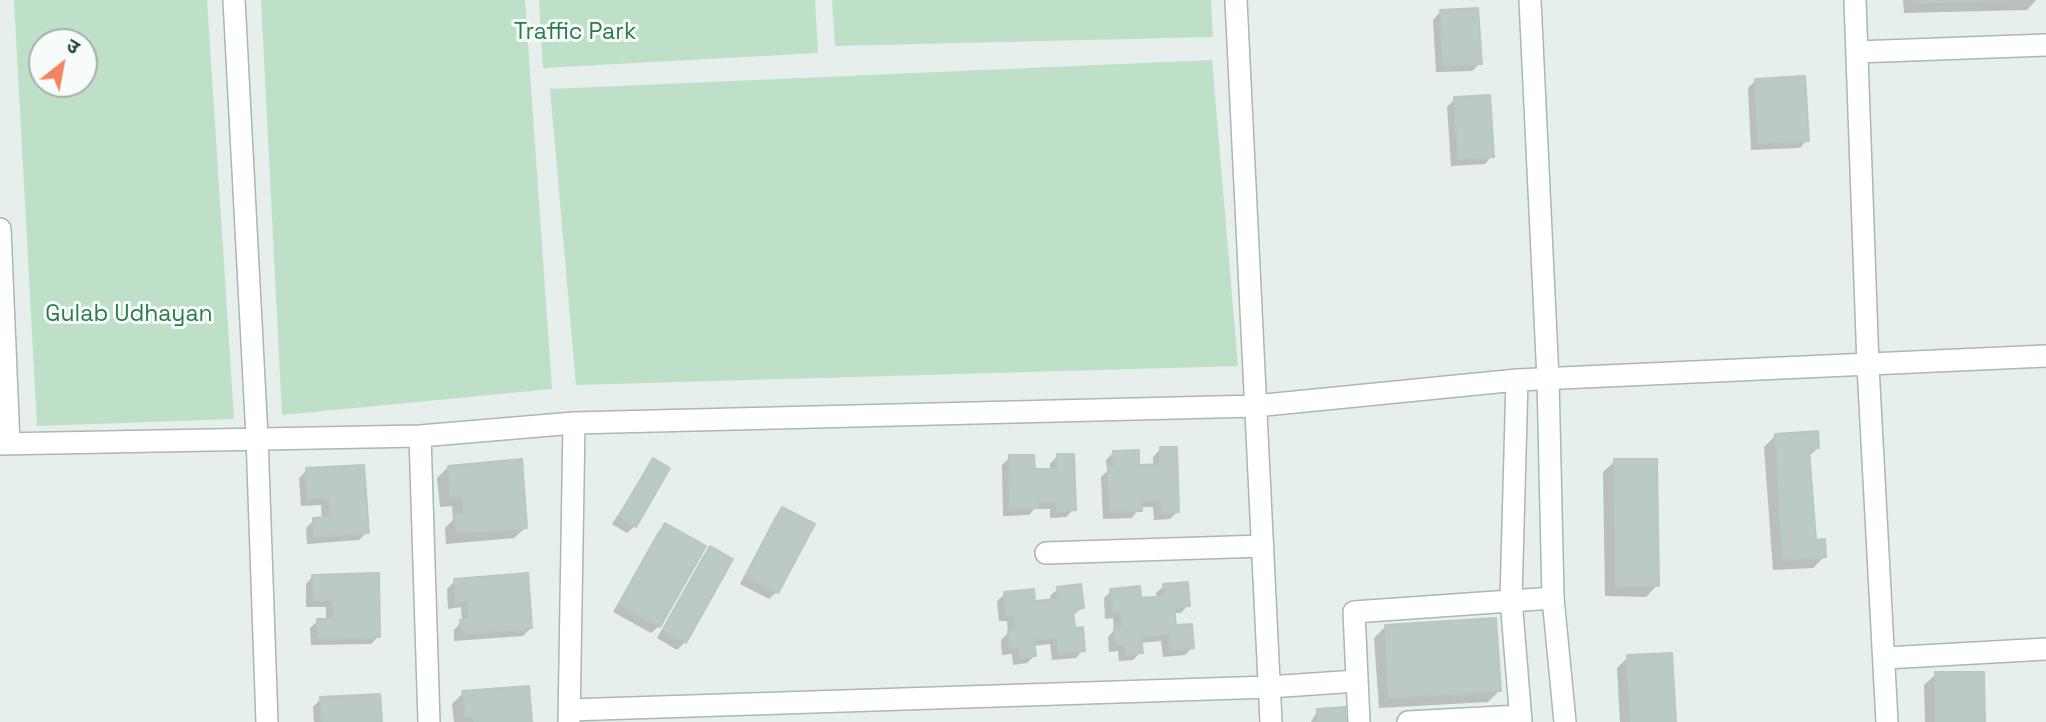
<!DOCTYPE html>
<meta charset="utf-8">
<style>
body{margin:0}
#map{position:relative;width:2046px;height:722px;overflow:hidden;background:#e6efeb;font-family:"Space Grotesk","Noto Sans Devanagari",sans-serif}
canvas{display:block}
.north{position:absolute;left:28px;top:28px;width:70px;height:70px;box-sizing:border-box;background:#f7fbf9;border:2px solid #a3b1ad;border-radius:50%;rotate:31deg;font-size:19px;font-weight:700;line-height:28px;text-align:center;color:#24423a}
.north::after{content:'';display:block;margin:auto;width:24px;height:32px;background:#f4845f;clip-path:polygon(50% 0,100% 100%,50% 72%,0 100%)}
</style>
<div id="map">
<canvas width="2046" height="722"></canvas>
<div class="north">उ</div>
</div>
<script>
const c = document.querySelector('canvas').getContext('2d');
c.lineJoin = 'round';
function fillPath(path, color) {
  c.fillStyle = color;
  c.fill(path, 'evenodd');
}
function strokePath(path, color, width, dash) {
  c.strokeStyle = color;
  c.lineWidth = width;
  c.lineCap = dash ? 'butt' : 'round';
  c.setLineDash(dash || []);
  c.stroke(path);
}
function write(font, color, halo, rows, align = 'center') {
  c.font = font + ' "Space Grotesk",sans-serif';
  c.lineWidth = 6;
  c.setLineDash([]);
  c.textBaseline = 'middle';
  c.strokeStyle = halo;
  c.fillStyle = color;
  for (const [text, x, y, turn = 0] of rows) {
    c.save();
    c.translate(x, y);
    c.rotate((+turn || 0) * Math.PI / 180);
    c.textAlign = isNaN(turn) ? turn : align;
    if (halo) c.strokeText(text, 0, 0);
    c.fillText(text, 0, 0);
    c.restore();
  }
}
fillPath(new Path2D(`
 M14 0H207L234 419 37 426ZM42 42H84V84H42Z
 M261 0H525L552 389 282 415Z
 M539 0H815L818 53 543 68Z
 M832 0H1211L1213 37 835 46Z
 M1212 60 1238 366 576 385 550 89Z`), '#bfe0c8');
fillPath(new Path2D(`
 M1903 0H2036L2027 10 1904 13Z
 M1440 12 1480 63 1472 71 1436 72 1433 20Z
 M1755 81 1807 140 1800 148 1751 150 1748 88Z
 M1455 99 1492 156 1485 164 1451 166 1447 107Z
 M1775 436 1818 448 1808 457 1814 542 1825 556 1813 568 1773 570 1764 447Z
 M1161 449 1177 512 1170 519 1154 520 1153 507H1140L1132 518 1103 519 1101 477 1107 471 1106 460 1114 452 1137 466H1153V457Z
 M1057 456 1074 509 1066 517 1050 518V509H1034L1029 515 1003 516 1002 465 1010 457 1033 471 1050 470V464Z
 M653 461 635 526 627 533 612 524Z
 M1615 461 1657 585 1646 597 1605 596 1603 472Z
 M448 467 526 527 514 538 446 544 445 528 453 520 452 506 440 507 437 478Z
 M307 470 367 532 359 540 307 544 306 528 314 520 322 519 321 505 301 506 299 478Z
 M782 509 777 592 769 599 740 584 775 517Z
 M665 525 659 626 651 633 613 612 658 532Z
 M710 548 685 642 677 650 657 638 703 556Z
 M313 576 379 636 371 644 311 645 310 628 318 621 326 620V607H306V584Z
 M455 581 531 628 523 636 454 641V630L462 621 461 607 448 609 447 589Z
 M1164 586 1188 605 1181 613H1173L1175 627 1192 648 1185 655 1163 657 1161 641 1140 643 1141 652 1133 660 1119 661 1118 651 1109 652 1108 637 1114 630 1113 618 1105 619 1104 598 1111 591 1139 600 1157 598 1156 593Z
 M1058 589 1082 608 1072 616 1074 630 1083 650 1076 658 1052 660 1050 644 1033 646 1034 656 1027 663 1013 665 1012 654 1002 655 1001 640 1008 633 1007 621H999L997 601 1005 594 1033 603 1051 601 1050 596Z
 M1386 626 1499 691 1488 702 1379 708 1374 638Z
 M1628 657 1674 722H1620L1617 668Z
 M1936 674 1983 722H1925L1924 685Z
 M463 693 530 722H454L452 704Z
 M321 699 380 722H314L313 707Z
 M1318 710 1344 722H1311Z`), '#0003');
const building = new Path2D(`
 M1914 0H2009L1914 3Z
 M1478 8 1482 64 1443 65 1440 10Z
 M1805 76 1809 141 1758 143 1755 79Z
 M1490 95 1494 157 1458 159 1454 97Z
 M1818 431 1819 448 1809 449 1816 540 1825 539 1826 557 1783 560 1775 434Z
 M1160 447H1177L1179 512 1161 513 1160 500H1141L1142 511 1110 512 1108 467H1114L1113 451 1139 450V465L1160 464Z
 M1057 454H1074L1076 510 1057 511V502H1038V508L1010 509 1009 455H1034L1035 469H1057Z
 M653 458 670 468 636 527 619 516Z
 M522 459 527 528 457 533 455 515H464L462 496 450 497 448 466Z
 M1614 459H1657L1659 586H1616Z
 M364 465 369 533 314 537 313 518 330 517 328 498 308 499 306 468Z
 M782 507 815 524 778 593 746 576Z
 M665 523 706 546 660 627 619 604Z
 M710 546 733 559 686 643 663 630Z
 M379 573 380 637 318 638 317 619H334L333 600H313L312 575Z
 M528 573 532 628 462 634 460 620 469 619 468 601 456 602 454 579Z
 M1188 582 1190 606 1174 607 1176 625 1192 624 1194 648 1170 651 1169 634 1141 637 1143 653 1127 654 1125 644 1116 645 1114 628 1122 627 1120 611 1113 612 1110 589 1140 586 1141 598 1165 596 1163 584Z
 M1081 584 1084 608 1073 610 1075 628 1083 627 1085 651 1059 653 1057 638 1034 640 1036 656 1020 658 1019 647 1010 648 1008 631 1016 630 1014 614 1006 615 1004 592 1034 589 1035 601 1058 599 1057 587Z
 M1496 618 1501 691 1389 698 1385 625Z
 M1672 653 1676 722H1631L1627 655Z
 M1935 672H1984L1985 722H1936Z
 M529 686 532 722H474V716H465L462 691Z
 M380 694 382 722H322L320 697Z
 M1345 707 1346 722H1318L1317 709Z`);
fillPath(building, '#bbcac4');
strokePath(building, '#b8c9c2', 2);
const street = new Path2D(`
 M234 0 257 437 267 722
 M1236 0 1271 722
 M1855 0 1868 366 1887 722
 M1857 52 2046 45
 M0 229 9 443
 M1517 380 1511 599 1521 722
 M420 436 429 722
 M0 444 420 436 574 423 1255 406 1517 380 2046 356
 M1046 553 1263 546
 M1886 658 2046 649
 M569 710 1269 687 1357 681
 M569 722 574 423
 M1359 722 1354 612 1553 598
 M1408 722 1520 716`);
const secondary = new Path2D(`
 M1530 0 1548 379 1553 598 1565 722`);
strokePath(street, '#a8b8b2', 24);
strokePath(secondary, '#a4bbb3', 24);
strokePath(street, '#fff', 21);
strokePath(secondary, '#fff', 21);
write('23px', '#2d7a4b', '#f7fbf9', [
 ["Traffic Park",575,33],
 ["Gulab Udhayan",129,315]
]);
</script>
